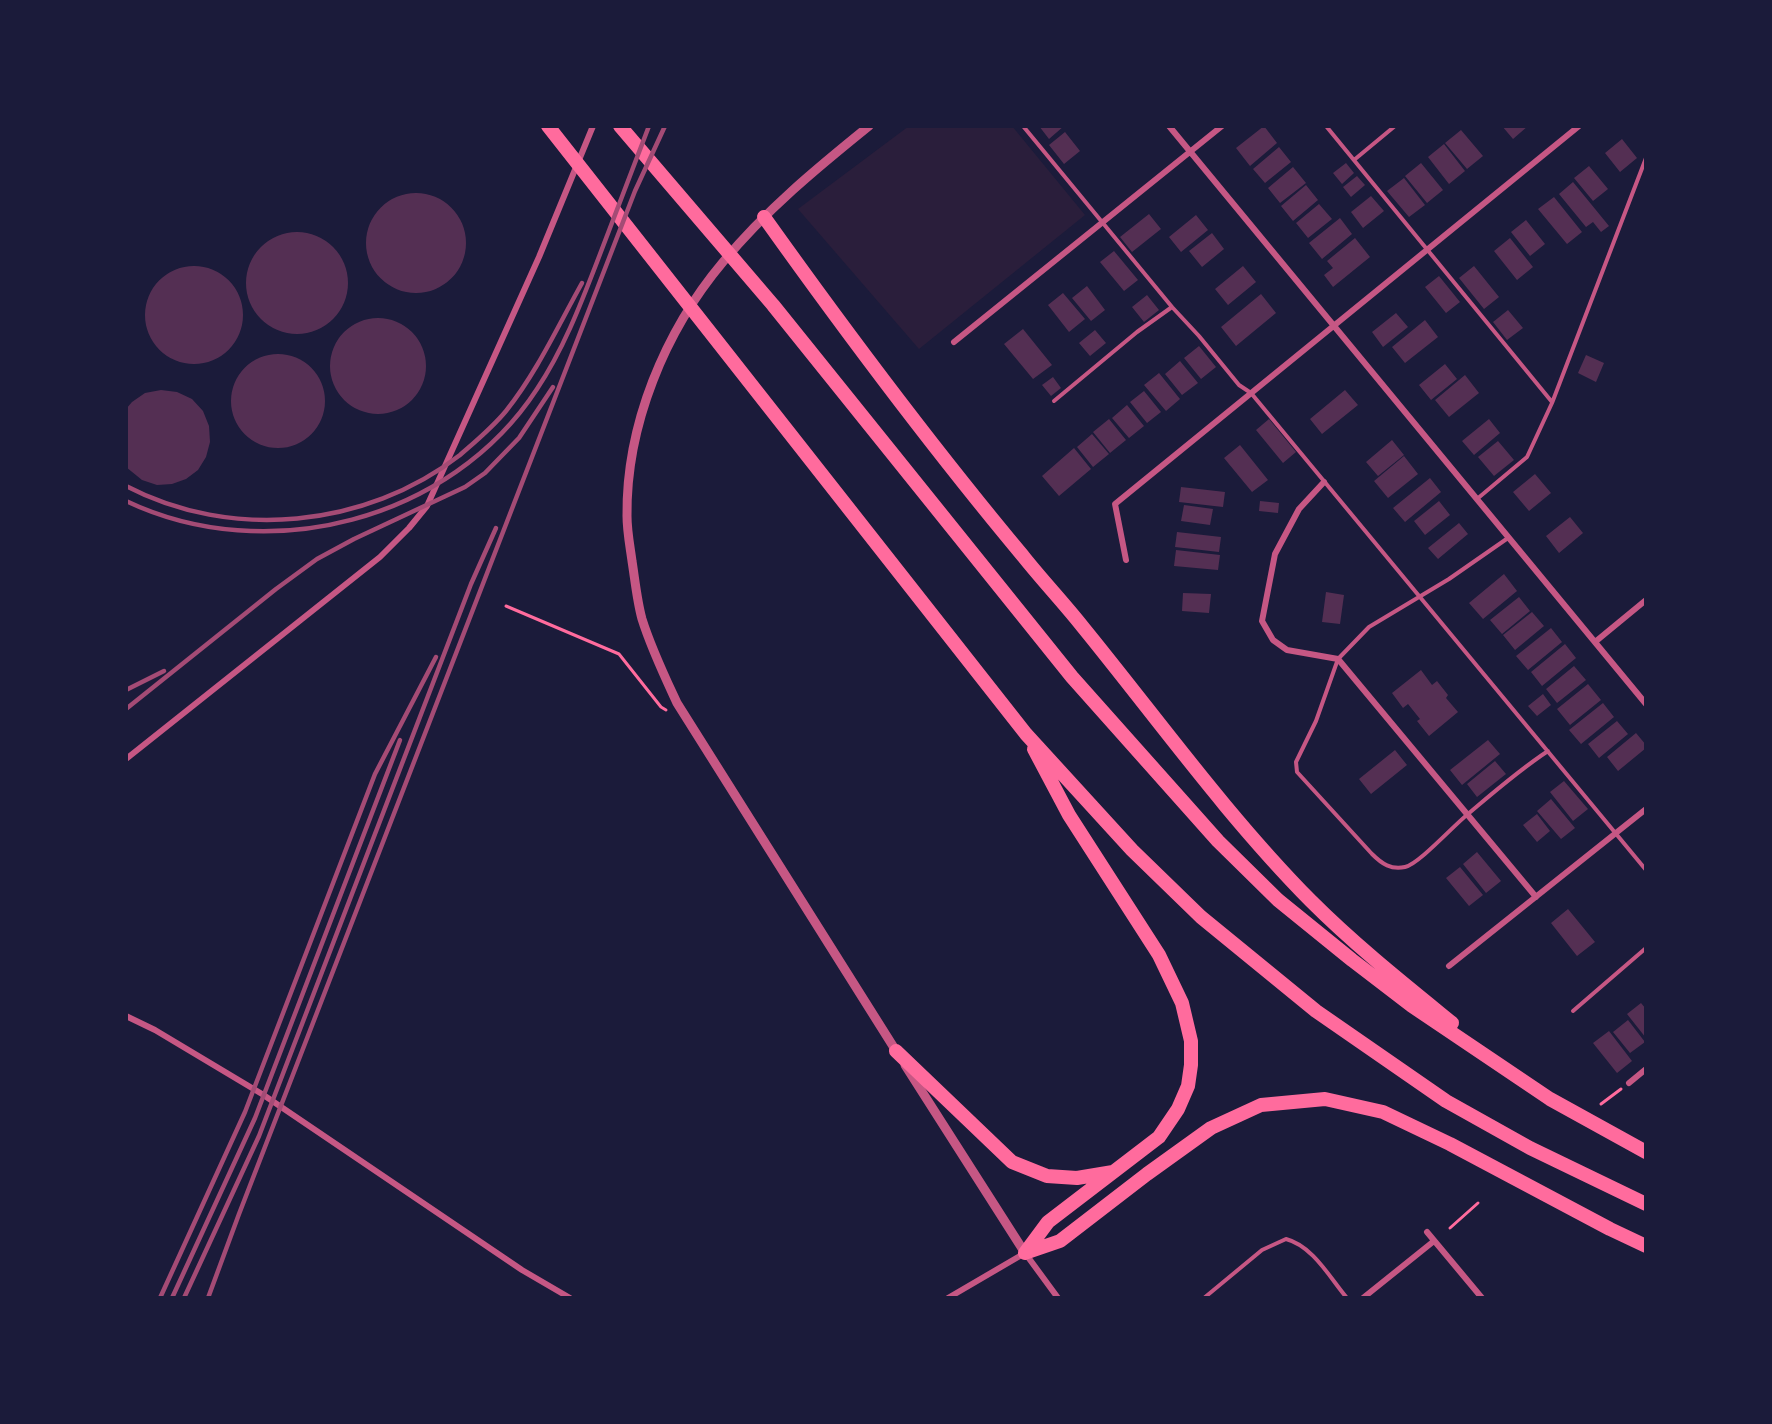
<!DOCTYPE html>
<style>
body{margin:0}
#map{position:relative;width:1772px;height:1424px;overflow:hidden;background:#1b1b3a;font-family:Lato,sans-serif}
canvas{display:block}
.frame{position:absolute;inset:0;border:128px solid #1b1b3a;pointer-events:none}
</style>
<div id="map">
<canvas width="1772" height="1424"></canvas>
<div class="frame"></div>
</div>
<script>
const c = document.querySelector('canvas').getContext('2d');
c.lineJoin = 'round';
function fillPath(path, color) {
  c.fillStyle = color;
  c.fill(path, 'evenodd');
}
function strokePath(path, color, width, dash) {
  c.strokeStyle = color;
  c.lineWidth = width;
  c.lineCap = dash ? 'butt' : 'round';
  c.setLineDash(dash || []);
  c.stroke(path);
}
fillPath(new Path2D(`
 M909 126H1012L1085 215 919 349 798 209Z`), '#2a1e3b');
fillPath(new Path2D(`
 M1039 126H1064L1049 139Z
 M1264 126 1277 143 1250 166 1236 148Z
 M1502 126H1528L1513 139Z
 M1461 130 1483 156 1467 169 1445 143Z
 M1065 132 1080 151 1064 164 1049 145Z
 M1622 139 1637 158 1620 172 1605 153Z
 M1444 144 1465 171 1449 184 1428 157Z
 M1279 147 1291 162 1265 183 1253 169Z
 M1346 163 1354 173 1342 184 1333 173Z
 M1421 163 1443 190 1427 203 1405 176Z
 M1589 166 1608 189 1593 201 1574 178Z
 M1293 167 1306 183 1280 203 1268 188Z
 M1357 176 1365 185 1351 197 1343 187Z
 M1404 178 1425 205 1409 217 1387 191Z
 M1573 182 1609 226 1601 232 1593 222 1586 227 1559 194Z
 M1306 185 1318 200 1293 221 1281 206Z
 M366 243a50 50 0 1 1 100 0a50 50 0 1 1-100 0Z
 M1371 196 1384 211 1363 228 1351 212Z
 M1554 197 1582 232 1567 244 1538 209Z
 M1319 204 1332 219 1308 238 1296 223Z
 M1149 214 1161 229 1132 252 1120 237Z
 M1196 215 1208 230 1181 252 1169 237Z
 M1340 218 1352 234 1322 259 1309 243Z
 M1526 220 1545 244 1530 256 1511 232Z
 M246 283a51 51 0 1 1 102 0a51 51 0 1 1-102 0Z
 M1212 233 1224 249 1202 267 1189 251Z
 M1355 238 1370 257 1333 287 1324 275 1333 268 1327 261Z
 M1510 238 1533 267 1517 280 1494 251Z
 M1114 251 1138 280 1124 291 1100 262Z
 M145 315a49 49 0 1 1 98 0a49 49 0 1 1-98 0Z
 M1243 266 1256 282 1228 305 1215 289Z
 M1474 266 1499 297 1484 309 1459 278Z
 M1439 276 1460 302 1446 313 1425 287Z
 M1087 286 1105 310 1091 321 1072 298Z
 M1063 293 1085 319 1069 332 1048 305Z
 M1261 294 1276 313 1236 346 1221 327Z
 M1147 295 1159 310 1144 322 1132 307Z
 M1508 310 1523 328 1507 340 1493 322Z
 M1396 313 1408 327 1383 347 1372 332Z
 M330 366a48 48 0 1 1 96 0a48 48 0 1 1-96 0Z
 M1425 320 1438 337 1405 363 1392 347Z
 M1023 329 1052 365 1033 379 1004 344Z
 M1095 330 1106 343 1090 356 1079 343Z
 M1199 346 1216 367 1201 379 1184 358Z
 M231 401a47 47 0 1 1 94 0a47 47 0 1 1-94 0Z
 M1586 355 1604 363 1596 382 1578 373Z
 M1180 361 1198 383 1182 395 1165 374Z
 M1445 364 1457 379 1431 400 1419 385Z
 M1159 373 1180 399 1166 411 1144 385Z
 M1465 375 1479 393 1449 417 1435 400Z
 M1053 377 1061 388 1051 396 1042 385Z
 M161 390 177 392 192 399 203 411 209 426 210 442 206 457 198 470 186 479 172 484 157 485 142 480 126 467V409L132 402 145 393Z
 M1345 390 1358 405 1322 434 1310 419Z
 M1144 391 1161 412 1147 423 1130 402Z
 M1127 405 1144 426 1129 438 1112 418Z
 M1109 419 1126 440 1110 453 1093 432Z
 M1269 419 1296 452 1283 463 1256 430Z
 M1489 419 1500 433 1474 455 1462 441Z
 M1092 434 1109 454 1093 467 1077 447Z
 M1392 440 1404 455 1378 476 1366 462Z
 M1498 441 1514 460 1494 476 1478 457Z
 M1240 445 1268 480 1252 492 1224 458Z
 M1074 448 1091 469 1059 496 1042 476Z
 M1404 456 1418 474 1388 498 1374 481Z
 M1535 474 1551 493 1529 511 1513 492Z
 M1430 478 1441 492 1405 522 1393 508Z
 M1181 487 1225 492 1223 507 1179 502Z
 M1260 501 1279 503 1278 513 1259 511Z
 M1439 501 1450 515 1425 535 1414 521Z
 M1184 505 1213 509 1210 525 1181 521Z
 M1570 517 1583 533 1559 553 1546 536Z
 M1459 523 1468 534 1438 559 1428 548Z
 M1177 532 1221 537 1219 552 1175 547Z
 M1176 550 1220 555 1218 570 1174 566Z
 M1504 574 1517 591 1483 619 1469 603Z
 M1326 592 1344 595 1340 624 1322 622Z
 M1183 593 1211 594 1209 613 1182 611Z
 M1519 597 1530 611 1502 634 1490 620Z
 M1532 612 1544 626 1515 650 1503 635Z
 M1551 628 1562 642 1528 670 1516 656Z
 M1565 644 1576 658 1542 686 1531 672Z
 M1574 666 1586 680 1557 703 1546 689Z
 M1421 670 1432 685 1437 681 1448 695 1446 698 1458 712 1429 736 1417 721 1420 719 1408 704 1403 708 1392 693Z
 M1588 684 1601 700 1570 725 1557 709Z
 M1543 694 1551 705 1537 716 1528 706Z
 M1603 703 1614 717 1581 744 1569 730Z
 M1617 721 1628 734 1599 758 1588 744Z
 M1636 733 1646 745V748L1618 771 1607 757Z
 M1488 740 1500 754 1462 785 1450 770Z
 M1395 750 1407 765 1371 794 1359 779Z
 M1495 761 1506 774 1477 797 1467 784Z
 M1564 781 1588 809 1573 821 1550 792Z
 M1551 799 1575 828 1561 839 1537 811Z
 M1537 814 1550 831 1537 842 1523 825Z
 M1477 852 1501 881 1486 893 1463 864Z
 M1460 867 1483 895 1469 906 1446 878Z
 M1568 909 1595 942 1577 956 1551 923Z
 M1641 1003 1646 1009V1038L1627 1014Z
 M1628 1020 1645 1042 1630 1053 1613 1032Z
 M1609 1031 1632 1061 1617 1073 1593 1043Z`), '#542f53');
strokePath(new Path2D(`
 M506 606 619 654 661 707 666 710
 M1601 1104 1621 1089
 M1450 1228 1478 1203`), '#ff6b9d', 3);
strokePath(new Path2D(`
 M1023 126 1172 307 1199 336 1239 385 1251 393 1646 870
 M1326 126 1552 402
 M1354 160 1395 126
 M1054 401 1137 332 1172 307
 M1477 499 1527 457 1552 403 1646 158
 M1508 538 1449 579 1369 627 1338 659 1316 721 1296 762 1297 772 1372 854C1382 864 1391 870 1405 867 1419 864 1454 825 1468 814 1494 792 1519 770 1548 751
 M1573 1011 1646 948
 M1204 1298 1262 1250 1286 1239C1313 1246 1330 1278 1347 1298`), '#c65784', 4);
strokePath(new Path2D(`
 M1169 126 1646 704
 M954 342 1222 126
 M1324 482 1299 509 1275 554 1262 621 1273 640 1287 650 1338 659 1536 897
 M1126 560 1115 504 1579 126
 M1595 642 1646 600
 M126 759 380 557 409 528 427 506 539 257 593 126
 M1449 966 1646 809
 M126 1016 155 1030 262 1094 522 1270 570 1298
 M1629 1083 1646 1069
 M1427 1232 1482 1298
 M948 1298 1025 1253 1058 1298
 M1363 1298 1434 1241`), '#c65784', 6);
strokePath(new Path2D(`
 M869 126C817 168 766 210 723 262 665 331 626 425 627 516 627 531 630 546 632 561 635 580 637 601 642 619 651 648 664 675 677 703L898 1054
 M905 1065 1025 1253`), '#c65784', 9);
strokePath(new Path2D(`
 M548 126 1026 734 1132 850 1201 917 1316 1011 1446 1101 1530 1148 1646 1204
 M620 126 773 305 1072 677 1218 841 1278 900 1352 960 1412 1006 1550 1099 1646 1152
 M764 217C846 332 932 447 1023 556 1042 580 1063 602 1082 626 1157 718 1227 816 1311 901 1355 945 1404 984 1452 1023
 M896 1051 1012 1162 1047 1176 1077 1178 1113 1172
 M1025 1253 1060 1241 1147 1174 1211 1128 1261 1105 1325 1099 1383 1112 1450 1144 1610 1229 1646 1246
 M1025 1253 1048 1222 1159 1137 1178 1109 1188 1086 1191 1065V1041L1182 1003 1159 955 1069 815 1034 749`), '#ff6b9d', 14);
strokePath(new Path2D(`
 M126 486C231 541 366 528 460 455 476 441 492 428 506 411 537 372 558 326 582 283
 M126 501C267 568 451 521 537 389 563 350 580 306 597 262 614 217 632 171 649 126
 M126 690 164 671
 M126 709 276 589 317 559 354 539 465 487 485 473 519 438 553 387
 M160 1298 245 1112 375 774 436 657
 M172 1298 255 1118 400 740
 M184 1298 259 1136 471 584 496 528
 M208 1298 239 1214 635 191 665 126`), '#a44b75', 4.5);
</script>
